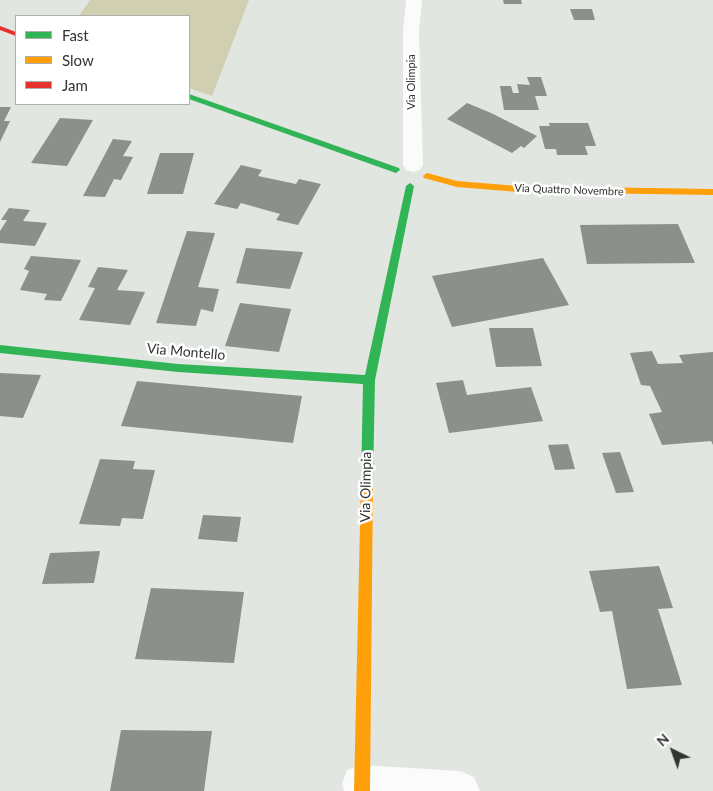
<!DOCTYPE html>
<style>
body{margin:0}
#map{position:relative;width:713px;height:791px;overflow:hidden;background:#e1e6e1;font-family:Lato,sans-serif}
canvas{display:block}
.legend{position:absolute;left:15px;top:15px;width:175px;height:90px;box-sizing:border-box;background:#fff;border:1px solid #adaead;margin:0;padding:6px 9px;list-style:none;font-size:15px;color:#313431}
.legend li{display:flex;align-items:center;gap:10px;height:25px}
.legend b{width:25px;border:1px solid #adaead}
.north{position:absolute;left:648px;top:726px;width:50px;height:50px;-webkit-text-stroke:4px #fff;paint-order:stroke;rotate:318deg;font-size:14px;font-weight:700;line-height:20px;text-align:center;color:#313431}
.north::after{content:'';display:block;margin:auto;width:18px;height:22px;background:#313431;clip-path:polygon(50% 0,100% 100%,50% 72%,0 100%)}
</style>
<div id="map">
<canvas width="713" height="791"></canvas>
<ul class="legend">
<li><b style="height:6px;background:#30b455"></b>Fast</li>
<li><b style="height:6px;background:#ff9f0a"></b>Slow</li>
<li><b style="height:6px;background:#e5322d"></b>Jam</li>
</ul>
<div class="north">N</div>
</div>
<script>
const c = document.querySelector('canvas').getContext('2d');
c.lineJoin = 'round';
function fillPath(path, color) {
  c.fillStyle = color;
  c.fill(path, 'evenodd');
}
function write(font, color, halo, rows, align = 'center') {
  c.font = font + ' Lato,sans-serif';
  c.lineWidth = 5;
  c.setLineDash([]);
  c.textBaseline = 'middle';
  c.strokeStyle = halo;
  c.fillStyle = color;
  for (const [text, x, y, turn = 0] of rows) {
    c.save();
    c.translate(x, y);
    c.rotate((+turn || 0) * Math.PI / 180);
    c.textAlign = isNaN(turn) ? turn : align;
    if (halo) c.strokeText(text, 0, 0);
    c.fillText(text, 0, 0);
    c.restore();
  }
}
fillPath(new Path2D(`
 M90 0H249L212 96 189 88V16H79Z`), '#d0cfb1');
fillPath(new Path2D(`
 M503 0H521L522 4H504Z
 M570 9H592L595 20H574Z
 M527 77H541L547 96H535L539 110H504L500 86H511L513 93H519L517 84 530 85Z
 M467 103 491 113 537 136 524 148 521 146 512 153 447 119Z
 M0 107H11L4 121H10L0 142Z
 M60 118 93 120 67 166 31 163Z
 M549 123H588L596 146H585L588 155H557L556 149H545L539 126H550Z
 M113 139 132 141 123 156 133 157 121 180 114 179 105 197 83 196Z
 M160 153H194L183 194H147Z
 M241 165 262 170 258 176 296 184 299 179 321 184 298 225 276 220 280 214 241 203 237 209 214 204Z
 M9 208 30 210 23 221 47 223 35 246 0 243V231L7 220H1Z
 M678 224 695 263 587 264 580 225Z
 M187 231 215 233 198 287 219 289 213 312 201 309 196 326 156 323Z
 M246 248 303 252 290 289 236 283Z
 M31 256 81 260 61 301 44 300 47 294 20 290 29 271 24 269Z
 M543 258 569 305 452 327 432 276Z
 M98 267 128 270 117 290 145 292 130 325 79 320 95 288 88 287Z
 M240 303 291 309 279 352 225 346Z
 M489 328H533L542 366 496 367Z
 M652 351 658 364 683 363 679 355 713 352V445L711 441 662 445 649 414 662 412 650 386 641 385 630 353Z
 M0 373 41 375 23 418 0 416Z
 M463 380 467 395 531 387 543 421 449 433 436 383Z
 M137 381 302 396 293 443 121 426Z
 M568 444 575 469 555 470 548 445Z
 M620 452 634 492 616 493 602 453Z
 M100 459 135 461 133 469 155 470 143 519 122 518 120 526 79 524Z
 M203 515 241 517 237 542 198 539Z
 M100 551 94 583 42 584 50 553Z
 M659 566 673 608 658 609 682 685 627 689 612 611 600 612 589 571Z
 M151 588 244 592 234 663 135 659Z
 M121 730 212 731 204 791H110Z`), '#8c8f8c');
fillPath(new Path2D(`
 M406 0H422L419 32 423 165 420 170 413 172 406 170 403 165V32Z
 M361 765 460 771 474 777 480 791H344L342 784 347 770Z`), '#fafbfa');
fillPath(new Path2D(`
 M189 94 399 168 400 170 396 173 393 172 189 99Z
 M410 183 414 186 375 380 373 481 371 485 367 487 363 485 361 481 363 384 178 372 0 353V345L178 364 365 375 406 186Z`), '#30b455');
fillPath(new Path2D(`
 M427 173 457 181 518 186 713 189V195L518 192 457 187 424 178 423 176Z
 M367 475 371 477 373 481 370 791H354L361 481 363 477Z`), '#ff9f0a');
fillPath(new Path2D(`
 M0 26 16 32V36L0 30Z`), '#e5322d');
write('11px', '#313431', '#fff', [
 ["Via Olimpia",411,82,-90],
 ["Via Quattro Novembre",569,190,2]
]);
write('14px', '#313431', '#fff', [
 ["Via Montello",186,352,5],
 ["Via Olimpia",366,487,-89]
]);
</script>
